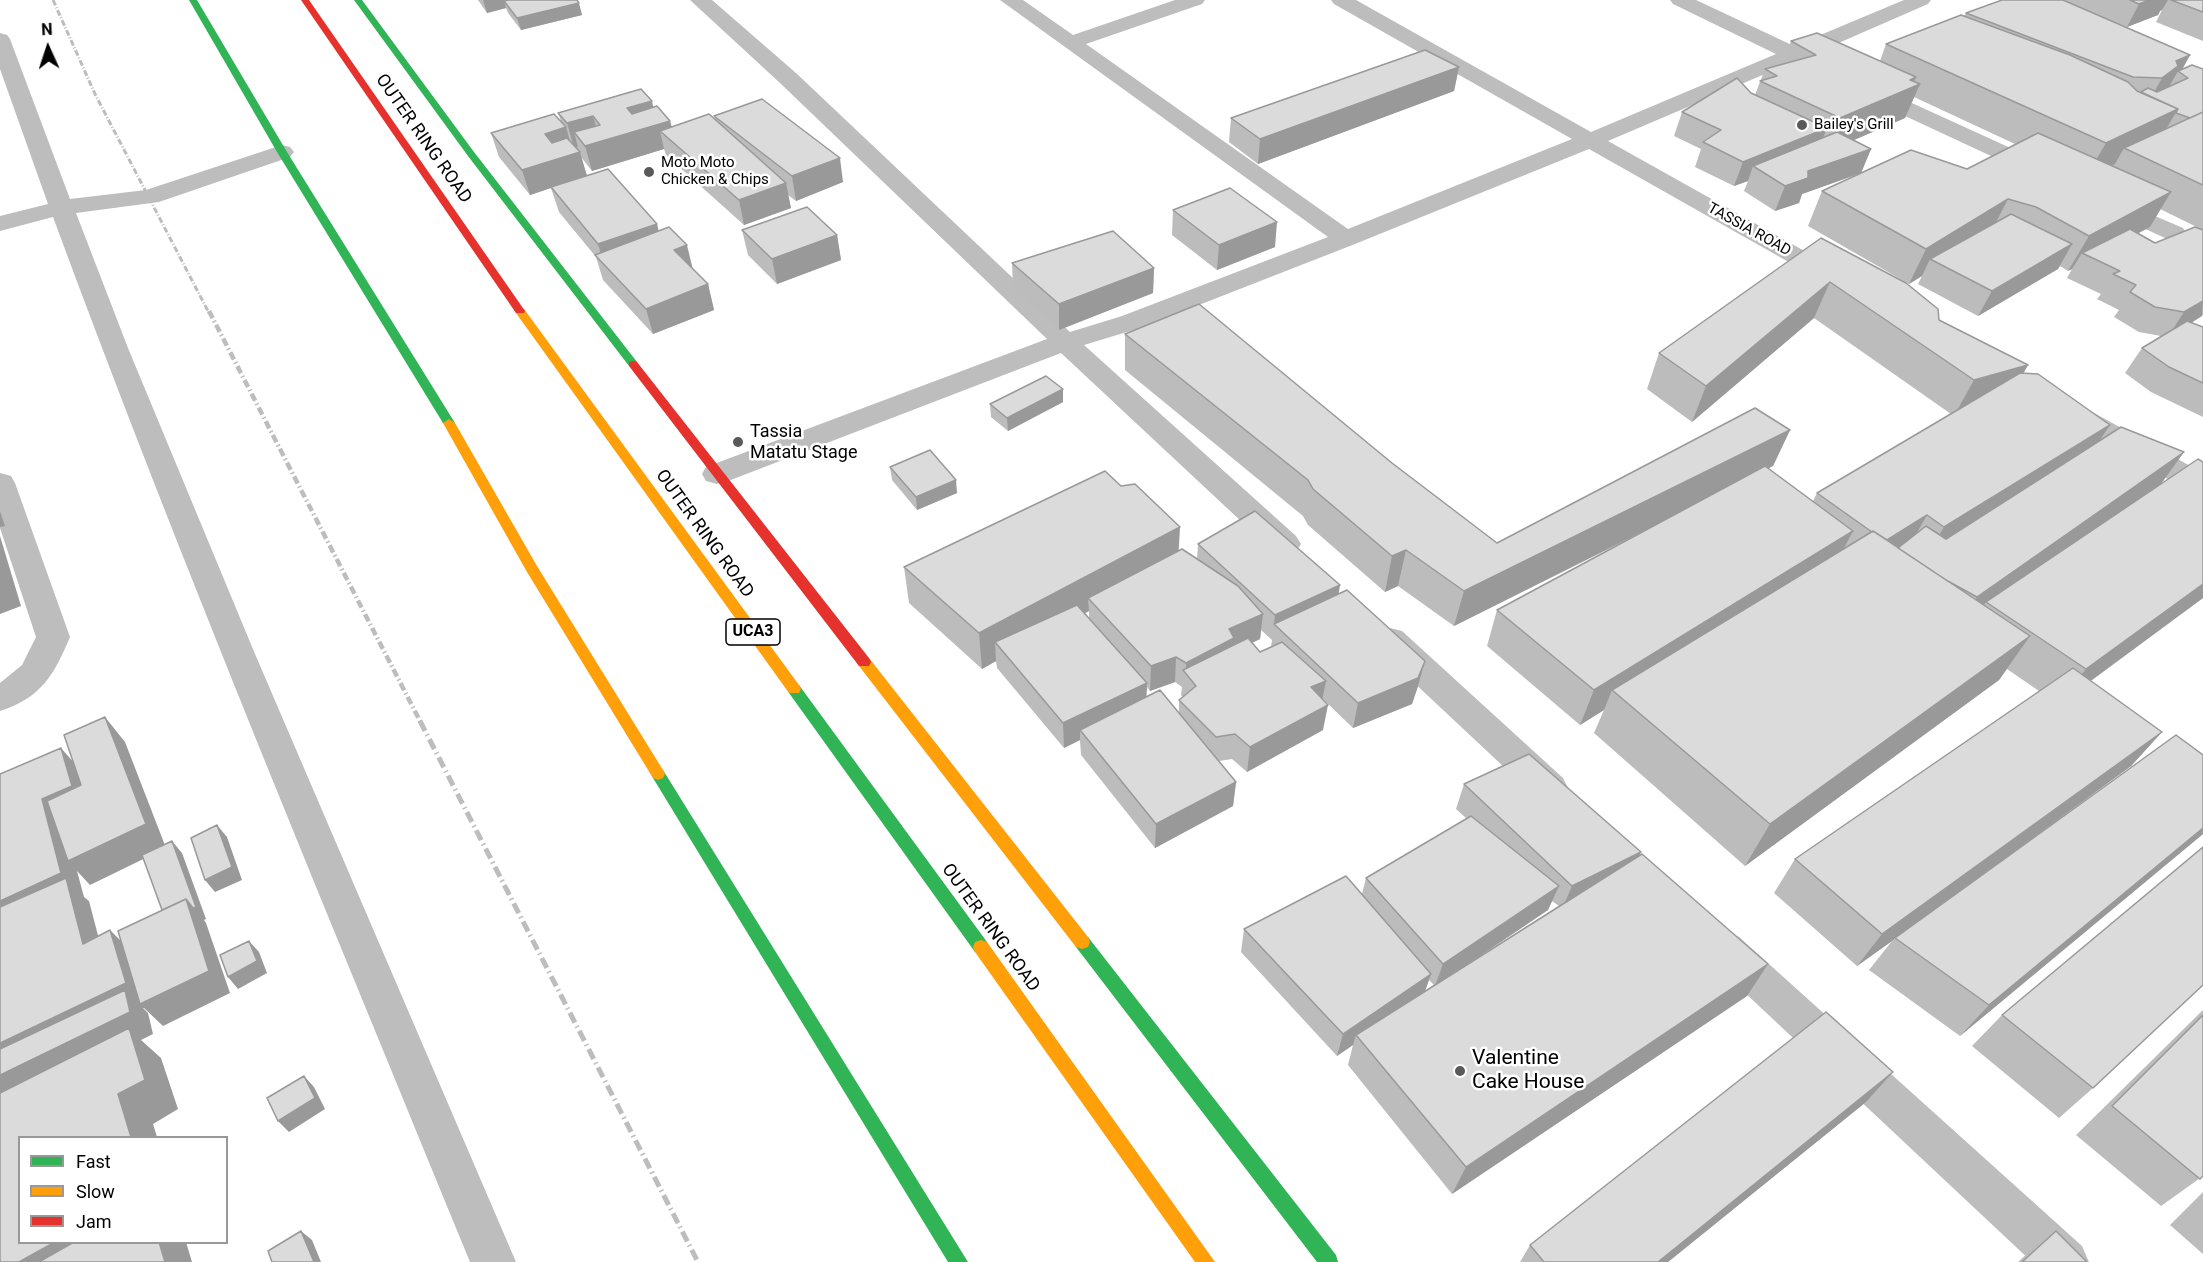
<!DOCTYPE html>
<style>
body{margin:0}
#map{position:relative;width:2203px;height:1262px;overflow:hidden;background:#fff;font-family:Roboto,sans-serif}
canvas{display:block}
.legend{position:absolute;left:18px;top:1136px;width:210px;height:108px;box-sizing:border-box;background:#fff;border:2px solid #999;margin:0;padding:8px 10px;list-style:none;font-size:18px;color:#000}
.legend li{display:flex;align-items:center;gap:12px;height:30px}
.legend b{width:30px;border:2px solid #999}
.north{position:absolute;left:18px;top:18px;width:60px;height:60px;-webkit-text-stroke:4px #fff;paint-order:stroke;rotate:357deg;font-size:16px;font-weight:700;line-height:24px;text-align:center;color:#000}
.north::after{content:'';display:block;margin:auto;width:21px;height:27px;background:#000;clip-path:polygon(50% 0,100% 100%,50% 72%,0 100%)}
</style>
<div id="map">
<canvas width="2203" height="1262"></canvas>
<ul class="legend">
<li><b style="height:8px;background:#30b455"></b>Fast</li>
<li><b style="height:8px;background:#ff9f0a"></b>Slow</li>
<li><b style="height:8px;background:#e5322d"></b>Jam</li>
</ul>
<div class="north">N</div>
</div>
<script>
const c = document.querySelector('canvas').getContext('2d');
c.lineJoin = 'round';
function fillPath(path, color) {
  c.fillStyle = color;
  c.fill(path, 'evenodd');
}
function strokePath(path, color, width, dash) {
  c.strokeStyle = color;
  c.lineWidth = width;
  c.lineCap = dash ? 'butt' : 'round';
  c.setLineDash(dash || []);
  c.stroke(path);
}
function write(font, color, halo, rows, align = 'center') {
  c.font = font + ' Roboto,sans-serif';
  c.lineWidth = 5;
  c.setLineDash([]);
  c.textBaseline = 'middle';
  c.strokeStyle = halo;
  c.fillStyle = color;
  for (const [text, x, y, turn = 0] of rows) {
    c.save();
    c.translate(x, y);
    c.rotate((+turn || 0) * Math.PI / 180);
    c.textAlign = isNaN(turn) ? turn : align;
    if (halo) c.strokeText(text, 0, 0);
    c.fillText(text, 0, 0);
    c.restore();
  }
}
fillPath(new Path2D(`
 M690 0H712L796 73 1070 332 1122 316 1328 237 1000 0H1023L1073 35 1175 0H1205L1202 4 1086 44 1348 229 1572 139 1334 4 1331 0H1356L1591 132 1776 54 1673 4 1670 0H1696L1794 46 1904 0H1931L1928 4 1811 55 1816 60 1813 65 1805 66 1793 62 1608 141 1842 272 1846 277 1842 282 1833 285 1824 282 1589 149 1355 244 1140 328 1084 345 1296 536 1301 544 1296 552 1285 555 1274 552 1061 353 728 481 717 484 706 481 702 474 706 467 1047 339 780 83Z
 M0 33 7 35 10 39 70 199 146 190 282 145 290 147 294 152 290 157 159 202 76 213 128 348 255 654 516 1262H470C328 915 183 569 53 217L0 231V216L48 204 0 69Z
 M1868 83 2050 166 2054 171 2050 176 2042 178 2034 176 1860 95 1857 90 1860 85Z
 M2113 198 2183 228 2186 233 2183 238 2174 240 2165 238 2104 210 2101 205 2104 200Z
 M2066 400 2076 403 2203 473V496L2192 493 2056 415 2052 409 2056 403Z
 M0 473 11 476 15 483 70 637C54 675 41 698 0 711V683L22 665 36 637 0 528Z
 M1390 628 1402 631 1563 778 1568 788 1563 798 1550 803 1537 798 1378 649 1373 640 1378 631Z
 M1725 931 1739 937 2082 1246 2089 1262H2032L1711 961 1705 949 1711 937Z`), '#bdbdbd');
fillPath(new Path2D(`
 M189 0H197L287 152 455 423 453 426 449 427 443 423 277 152Z
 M354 0H362L474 152 637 362V366H629L468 156Z
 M794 684 799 685 987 942 989 947 987 952 981 954 975 952 789 693 787 689 789 685Z
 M658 768 663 770 968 1262H948L653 778 651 774 653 770Z
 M1082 935 1088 937 1336 1255 1338 1262H1317L1076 947 1074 942 1076 937Z`), '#30b455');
fillPath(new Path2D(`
 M520 308 524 309 799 685 801 689 799 693H789L516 313 515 311Z
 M449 419 455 423 537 566 663 770 665 774 663 778 658 780 653 778 527 572 443 423Z
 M864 657 869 658 1088 937 1090 942 1088 947 1082 949 1076 947 859 666 857 662 859 658Z
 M981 940 987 942 1215 1262H1195L975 952 973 947 975 942Z`), '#ff9f0a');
fillPath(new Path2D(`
 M301 0H309L525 311 524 313H516Z
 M633 361 637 362 869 658 871 662 869 666H859L629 366V362Z`), '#e5322d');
strokePath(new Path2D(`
 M53 0 95 94 209 313`), '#bdbdbd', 3, [6, 2, 1, 2]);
strokePath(new Path2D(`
 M209 311 421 723`), '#bdbdbd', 4.5, [8, 3, 1.5, 3]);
strokePath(new Path2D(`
 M420 721 698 1262`), '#bdbdbd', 5, [11, 4, 1.5, 4]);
fillPath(new Path2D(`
 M478 0H577L582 15 521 30 508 13 506 8 487 13Z
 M2002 0H2203V41L2156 22 2162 10 2160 11 2158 15 2127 27 2097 14 2190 55 2182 70 2203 69V230L2160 209 2150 227 2138 233 2155 243 2203 230V315L2191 323 2203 327V417L2151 392 2125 373 2142 348 2161 336 2139 332 2114 317 2119 310 2097 299 2101 294 2067 278 2072 269 2068 271 2060 266 2058 269 1978 316 1918 284 1922 276 1909 284 1808 226 1822 191 1967 169 2015 144 1914 97 1905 118 1854 140 1871 149 1861 173 1802 194 1799 203 1775 211 1744 191 1748 181 1734 186 1695 167 1701 149 1674 136 1682 112 1751 93 1755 95 1765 69 1783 64 1791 41 1880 61 1886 44 1964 16 1966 13Z
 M1459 67 1454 91 1258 164 1229 142 1231 118Z
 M653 108 670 121 672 127 715 119 714 116 843 182 796 201 788 195 791 208 744 225 666 155 664 149 592 171 581 157 587 176 657 224 658 231 693 269 708 284 714 310 653 334 603 280 596 257 559 212 551 188 530 195 499 157 491 133 561 121 558 113Z
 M1173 210 1275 247 1217 270 1172 235Z
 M742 230 837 235 841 260 777 284 748 255Z
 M1821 238 1939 320 2028 365 2023 374 2110 425 2098 442 2184 452 2161 484 2203 462V598L2091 681 2162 732 2131 766 2032 839 2203 834 1960 1036 1869 970 1892 941 1857 966 1774 893 1795 859 2039 691 2007 669 1999 680 1745 866 1594 733 1604 710 1580 725 1487 646 1497 610 1655 526 1454 626 1398 586 1385 592 1308 525 1303 516 1125 370V334L1392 463 1497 543 1790 430 1773 466 1768 468 1813 501 1817 493 1951 414 1814 318 1692 422 1647 389 1659 353Z
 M1012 263 1154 268 1153 293 1059 330 1013 288Z
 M1063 389V402L1008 431 991 417 990 404Z
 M890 467 957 493 917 510 892 480Z
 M1198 544 1339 594 1425 661 1418 686 1412 704 1353 728 1323 699V730L1247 772 1232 759 1219 761 1236 782 1233 806 1155 848 1081 755 1080 740 1064 748 997 668 996 661 982 669 909 603 904 567 1179 550 1197 559ZM1089 611V618L1085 613ZM1261 630 1272 640 1271 647 1260 652 1252 643 1260 639ZM1175 682 1182 687 1181 695 1183 697 1179 700V712L1146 696 1147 687 1150 691Z
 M1464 784 1641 852 1639 855 1768 964 1747 996 1452 1194 1348 1065 1353 1045 1337 1056 1241 952 1244 929 1362 894 1366 878 1467 819 1456 809ZM1552 901 1559 906 1476 959 1548 910ZM1429 980 1434 985 1425 991Z
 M2203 1010V1176L2161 1206 2076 1135Z
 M2002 1015 2093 1088 2059 1118 1972 1046Z
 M1893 1072 1866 1102 1668 1262H1520L1530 1245Z
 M2203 1192V1254L2170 1225Z
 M2056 1231 2087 1262H2018L2031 1250Z`), '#bcbcbc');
fillPath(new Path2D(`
 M483 0H540L504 1 506 8 487 13Z
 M2149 0H2166L2158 15 2127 27 2139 4Z
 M2166 0H2168L2162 10 2160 11Z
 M579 3 582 15 521 30 517 18Z
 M2190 55 2180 73 2178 71 2167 90 2148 103 2162 78 2176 61Z
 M1459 67 1454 91 1258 164 1260 139Z
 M1916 77 1911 88 1920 84 1905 118 1826 152 1840 118Z
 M652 101 657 125 670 121 676 145 660 131 664 149 592 171 585 146 627 108Z
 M2178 109 2158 143 2124 148 2115 164 2086 177 2106 143Z
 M593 116 600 140 574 132 578 147 574 148 567 123Z
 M566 127 573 152 552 158 545 134Z
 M1827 128 1817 153 1753 166 1748 181 1734 186 1743 162Z
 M1871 149 1861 173 1802 194 1799 203 1775 211 1785 186 1808 171Z
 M580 152 587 176 530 195 522 170Z
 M840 158 843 182 796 201 792 176Z
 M786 183 791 208 744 225 739 200Z
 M2171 192 2150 227 2092 258 2082 253 2072 269 2068 271 2089 236Z
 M2008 199 1990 234 1930 259 1922 276 1909 284 1926 249Z
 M1277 222 1275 247 1217 270 1219 245Z
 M657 224 663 249 604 264 598 244Z
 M837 235 841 260 777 284 772 259Z
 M2072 244 2058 269 1978 316 1992 291Z
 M687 245 693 270 674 250Z
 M1154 268 1153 293 1059 330V304Z
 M1830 282 1814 318 1692 422 1706 386Z
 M708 284 714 310 653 334 646 309Z
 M2203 301 2202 316 2167 338 2184 312Z
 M2028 365 2007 401 1954 416 1974 380Z
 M1063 389V402L1008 431 1007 418Z
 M2110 425 2086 461 1923 563 1944 527Z
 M1790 430 1773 466 1454 626 1464 591Z
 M2184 452 2158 488 1986 602 1975 618 1954 633 1977 597Z
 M956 480 957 493 917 510 916 497Z
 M0 511 5 526 0 527Z
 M1927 515 1906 552 1886 541Z
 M1180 527 1178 563 1088 598 1089 611 1006 656 995 642 996 661 982 669 979 633Z
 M1853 531 1834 567 1612 690 1604 710 1580 725 1594 690Z
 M0 536 21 606 0 614Z
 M1406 550 1398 586 1385 592 1392 556Z
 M2203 584V598L2059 704 2086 669Z
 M1340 585 1336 611 1274 624 1275 615Z
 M1263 614 1260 639 1186 673V663L1229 629Z
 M2030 636 1999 680 1745 866 1770 824Z
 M1176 657 1175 682 1150 691 1151 666Z
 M1425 661 1418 686 1412 704 1353 728 1358 703Z
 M1326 681 1321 706 1311 687Z
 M1147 683 1146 708 1080 730V740L1064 748 1063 723Z
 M1328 705 1323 730 1247 772 1250 747Z
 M105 717 125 742 166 848 90 885 77 871 84 897 89 901 106 966 0 936V901L61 748 83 773 74 858Z
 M2162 732 2131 766 1896 938H1895L1892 941 1857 966 1882 934Z
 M1236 782 1233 806 1155 848 1156 824Z
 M217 825 227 837 242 880 215 892 205 880Z
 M2203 828V834L1960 1036 1989 1005Z
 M172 841 182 853 206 919 204 920 206 923 230 993 163 1026 144 1008H143L148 1013 153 1034 141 1040 161 1058 178 1109 153 1124 157 1137H131L0 1109V1043L110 930 133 953 186 899Z
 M1641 852 1629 876 1562 909 1572 886Z
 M1559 886 1548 910 1435 986 1443 964Z
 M249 941 259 952 267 973 238 989 228 977Z
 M1768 964 1747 996 1452 1194 1466 1167Z
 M1431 974 1423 997 1356 1035 1353 1045 1337 1056 1343 1034Z
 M1893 1072 1866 1102 1668 1262H1658Z
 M304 1076 314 1087 325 1109 289 1132 278 1121Z
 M301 1231 312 1240 321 1262H314Z
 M55 1242H139L105 1262H19Z
 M159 1242H186L192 1262H165Z`), '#999');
const building = new Path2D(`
 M508 0H577L579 3 517 18 504 1Z
 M2002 0H2063L2190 55 2176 61 2178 66 2162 78 2133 77 1966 13Z
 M2130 0H2149L2139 4Z
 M2171 0H2203V12Z
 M1961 15 2070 55 2128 82 2137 91 2178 109 2106 143 1886 44Z
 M1817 33 1916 77 1910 80 1920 84 1840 118 1760 81 1777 76 1765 69 1816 55 1791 41Z
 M1425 50 1459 67 1260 139 1231 118Z
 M2192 65 2203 69V112L2190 118 2176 113 2178 109 2141 92 2148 88 2157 92 2188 78 2178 71Z
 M1737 78 1751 93 1827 128 1743 162 1703 142 1721 130 1682 112Z
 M641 89 652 101 627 108 632 114 657 106 670 121 585 146 574 132 600 125 593 116 567 123 558 113Z
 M762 99 840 158 792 176 714 116Z
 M2203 112V185L2124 148Z
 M554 114 566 127 545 134 552 143 567 138 580 152 522 170 491 133Z
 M709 114 786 183 739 200 660 131Z
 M1837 132 1871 149 1808 171V178L1785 186 1753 166Z
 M2038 133 2171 192 2089 236 2036 207 2008 199 1926 249 1822 191 1911 150 1967 169Z
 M608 169 657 224 598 244 551 187Z
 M1230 188 1277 222 1219 245 1173 210Z
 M807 207 837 235 772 259 742 230Z
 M2011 214 2072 244 1992 291 1930 259Z
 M669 227 687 245 674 250 708 284 646 309 595 255Z
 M2195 227 2203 230V301L2184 312 2155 307 2130 292 2136 285 2113 274 2120 271 2082 253 2130 229 2155 243Z
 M1113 231 1154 268 1059 304 1012 263Z
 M1821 238 1906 283 1938 309 1939 320 2028 365 1974 380 1830 282 1706 386 1659 353Z
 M1199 304 1392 463 1497 543 1755 408 1790 430 1464 591 1406 550 1392 556 1313 489 1308 480 1125 334Z
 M2187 321 2203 327V383L2169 367 2142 348Z
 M2020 373 2038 374 2110 425 1944 527 1927 515 1887 540 1873 531 1872 532 1817 493Z
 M1046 376 1063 389 1007 418 990 404Z
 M2121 427 2184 452 1977 597 1946 580 1898 548 1926 526 1946 539Z
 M930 450 956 480 916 497 890 467Z
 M2198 459 2203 462V584L2086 669 1986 602Z
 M1765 466 1853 531 1594 690 1497 610Z
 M1105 471 1121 486 1135 484 1180 527 979 633 904 567Z
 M1255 511 1340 585 1275 615 1198 544Z
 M1873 531 2030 636 1770 824 1612 690Z
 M1182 549 1238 586 1263 614 1229 629 1234 638 1186 663 1176 657 1151 666 1088 598Z
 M1347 590 1425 661 1418 678 1358 703 1274 624Z
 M1077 605 1147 683 1063 723 995 642Z
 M1248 638 1260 652 1282 642 1326 681 1311 687 1328 705 1250 747 1235 734 1216 737 1179 700 1196 686 1183 670Z
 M2073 668 2162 732 1882 934 1795 859Z
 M1160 690 1236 782 1156 824 1080 730Z
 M105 717 146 824 68 861 47 801 81 785 64 735Z
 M2176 735 2203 755V828L1989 1005 1895 938Z
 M61 748 72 786 42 799 61 873 0 901V774Z
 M1529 754 1641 852 1572 886 1464 784Z
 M1471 816 1559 886 1443 964 1366 878Z
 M217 825 232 867 205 880 191 838Z
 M172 841 196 907 193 908 186 899 162 910 142 855Z
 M2203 847V985L2093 1088 2002 1015Z
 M1642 854 1768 964 1466 1167 1356 1035Z
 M1346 876 1431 974 1343 1034 1244 929Z
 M66 878 83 944 110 930 126 983 0 1043V907Z
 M186 899 209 971 140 1004 118 931Z
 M249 941 257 961 228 977 220 955Z
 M125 990 130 1012 0 1075V1049Z
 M1826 1012 1893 1072 1658 1262H1544L1530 1245Z
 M2203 1015V1176L2200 1179 2112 1106Z
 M129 1028 145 1080 118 1094 131 1137H20V1242H55L19 1262H0V1093Z
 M304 1076 315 1098 278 1121 267 1098Z
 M301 1231 314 1262H272L268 1251Z
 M2056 1231 2087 1262H2022Z
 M74 1242H159L165 1262H39Z`);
fillPath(building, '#dbdbdb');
strokePath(building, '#999', 1.5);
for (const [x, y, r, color] of [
 [1802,125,6,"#595959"],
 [649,172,6,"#595959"],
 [738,442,6,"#595959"],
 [1460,1071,6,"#595959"]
]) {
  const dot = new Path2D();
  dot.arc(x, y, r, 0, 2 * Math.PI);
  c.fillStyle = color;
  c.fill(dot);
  strokePath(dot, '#fff', 2);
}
write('15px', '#000', '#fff', [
 ["Bailey's Grill",1814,125],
 ["Moto Moto",661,163],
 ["Chicken & Chips",661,180]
], 'left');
write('15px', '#000', '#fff', [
 ["TASSIA ROAD",1749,230,29]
]);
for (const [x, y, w] of [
 [753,632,54]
]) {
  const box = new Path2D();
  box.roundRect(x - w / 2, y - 13, w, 26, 4.5);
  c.fillStyle = '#fff';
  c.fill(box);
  strokePath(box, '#000', 1.5);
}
write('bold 16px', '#000', null, [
 ["UCA3",753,632]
]);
write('18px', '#000', '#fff', [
 ["OUTER RING ROAD",423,139,55],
 ["OUTER RING ROAD",704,534,54],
 ["OUTER RING ROAD",990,928,54]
]);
write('18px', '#000', '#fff', [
 ["Tassia",750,432],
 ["Matatu Stage",750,453]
], 'left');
write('21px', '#000', '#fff', [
 ["Valentine",1472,1059],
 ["Cake House",1472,1083]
], 'left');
</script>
